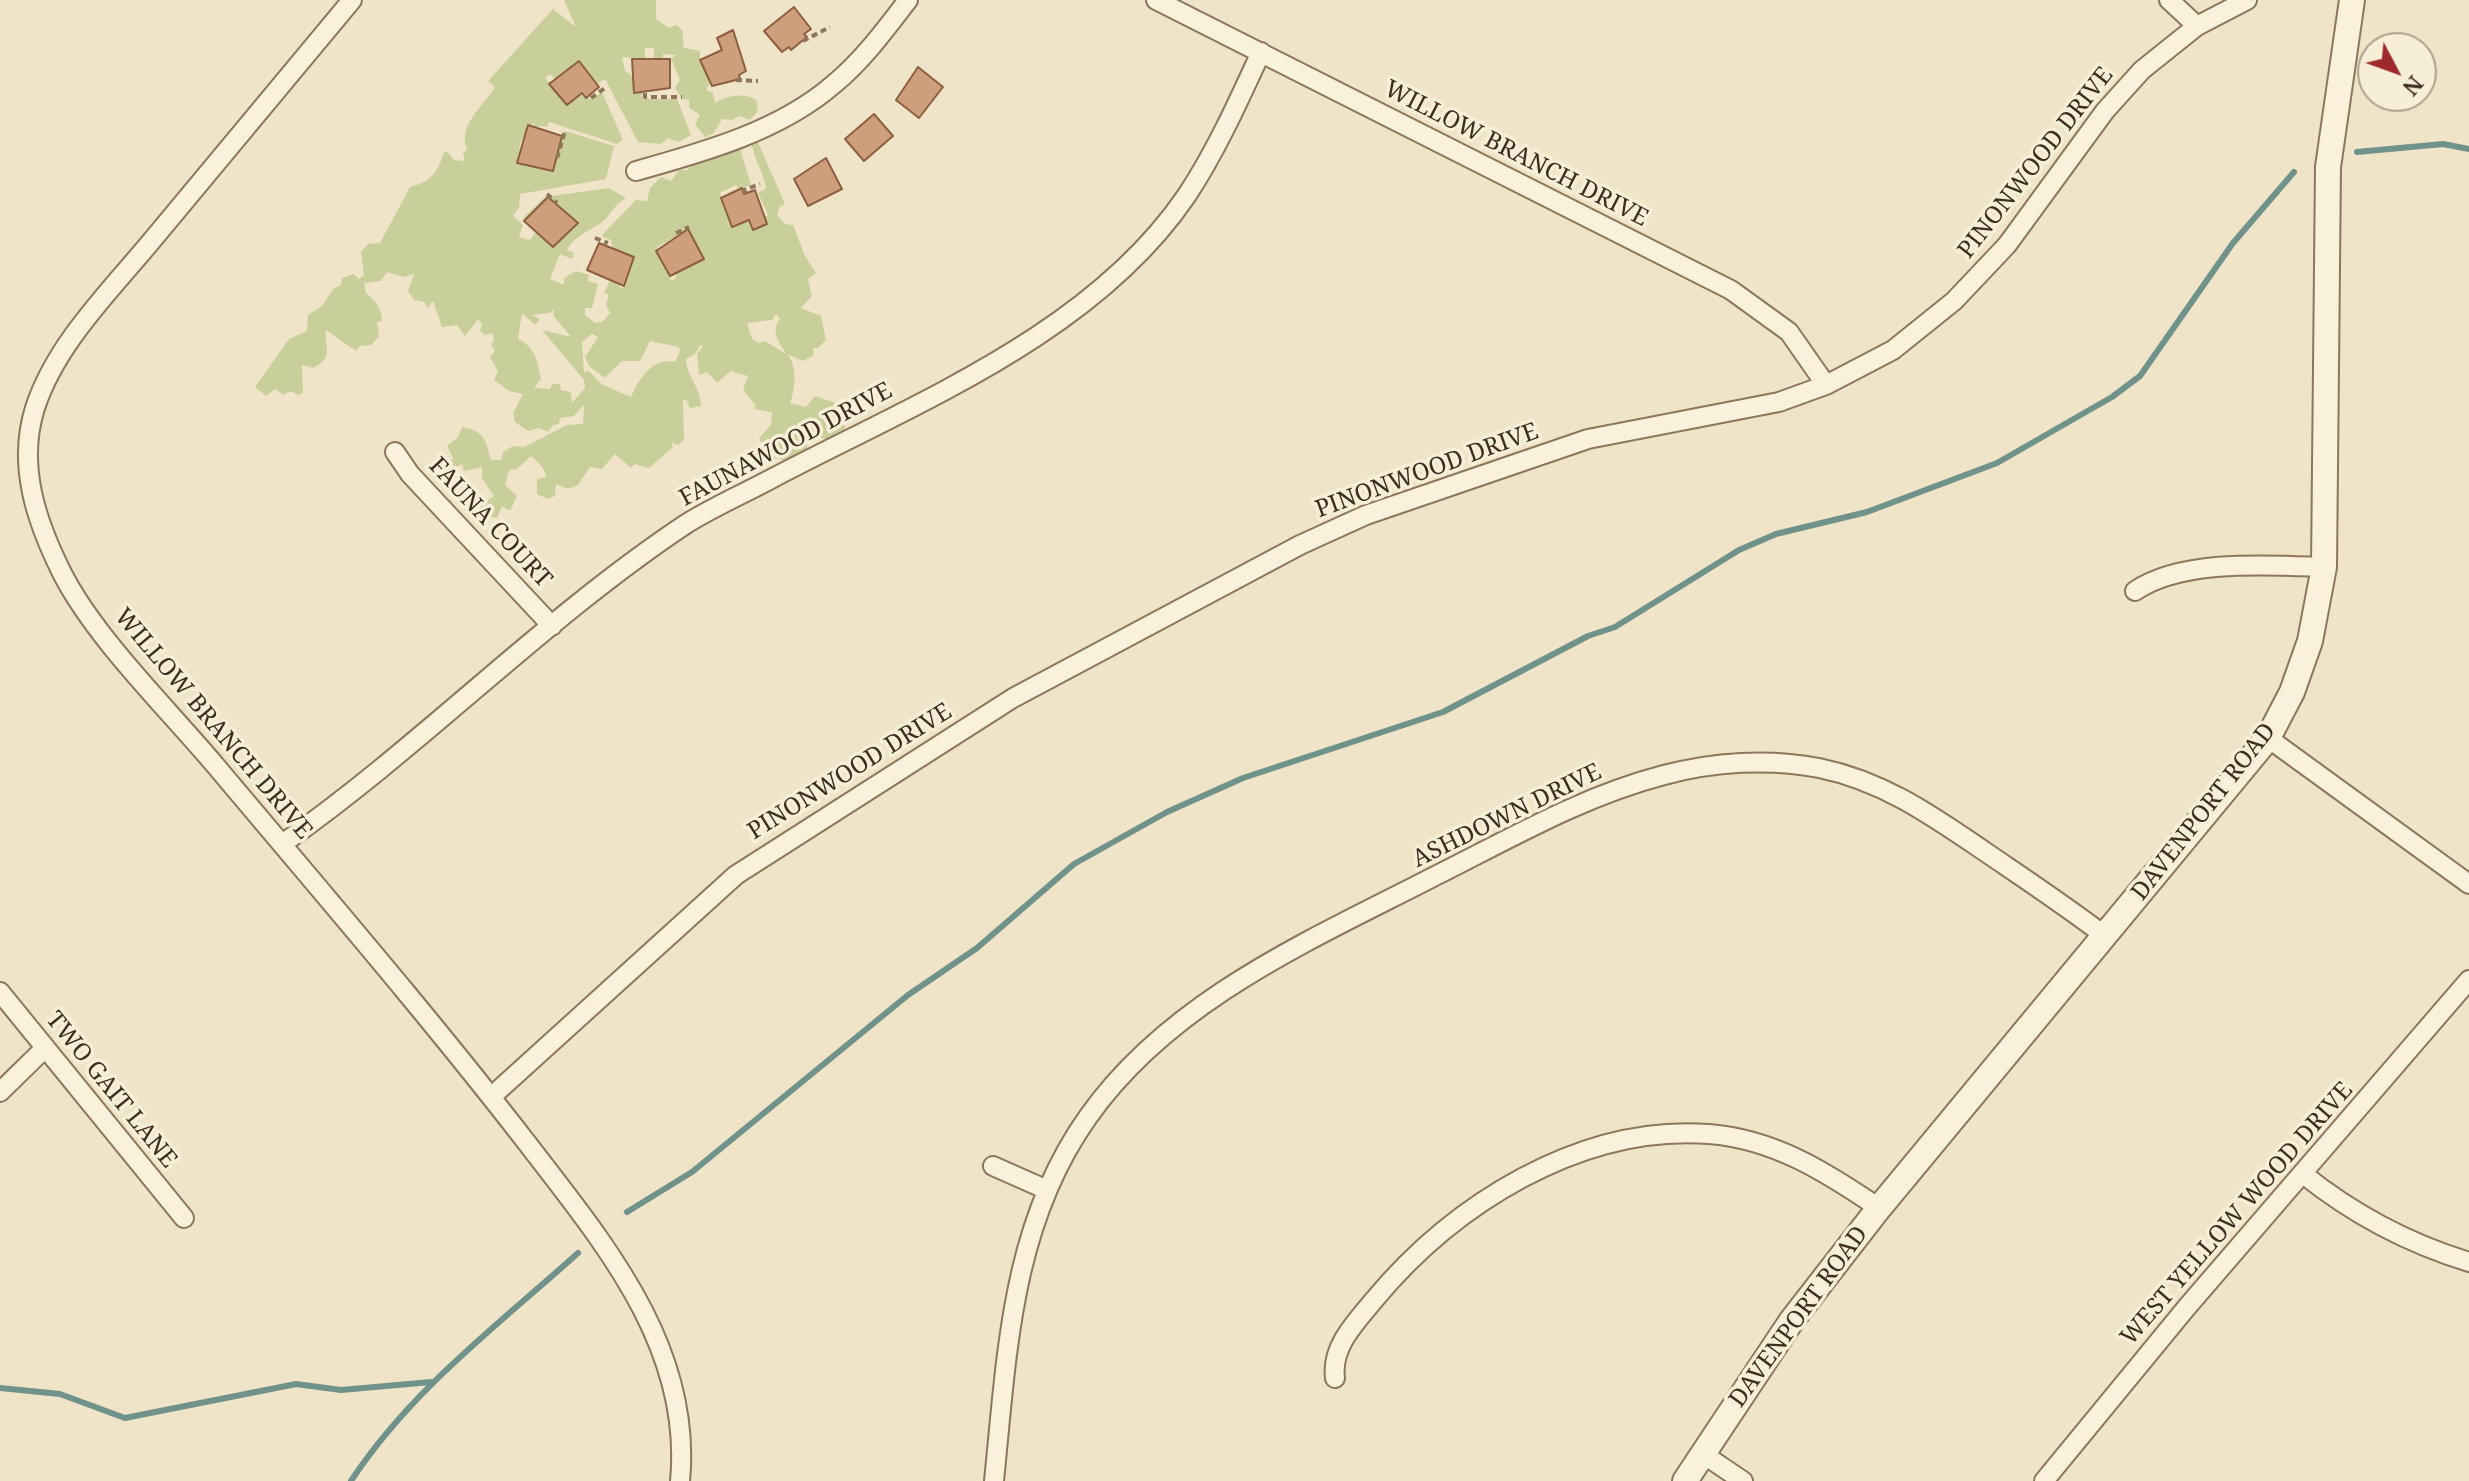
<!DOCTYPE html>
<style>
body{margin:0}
#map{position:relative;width:2469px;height:1481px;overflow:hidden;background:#f0e4c8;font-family:"Noto Serif",serif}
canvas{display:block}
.north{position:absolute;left:2357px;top:32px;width:80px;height:80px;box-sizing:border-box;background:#f7eed8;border:2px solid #ada18e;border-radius:50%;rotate:131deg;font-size:22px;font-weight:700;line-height:32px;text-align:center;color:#3d2e20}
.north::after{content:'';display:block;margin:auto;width:28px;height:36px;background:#9e2a2b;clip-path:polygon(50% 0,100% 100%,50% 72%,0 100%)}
</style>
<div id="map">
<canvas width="2469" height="1481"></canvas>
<div class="north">N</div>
</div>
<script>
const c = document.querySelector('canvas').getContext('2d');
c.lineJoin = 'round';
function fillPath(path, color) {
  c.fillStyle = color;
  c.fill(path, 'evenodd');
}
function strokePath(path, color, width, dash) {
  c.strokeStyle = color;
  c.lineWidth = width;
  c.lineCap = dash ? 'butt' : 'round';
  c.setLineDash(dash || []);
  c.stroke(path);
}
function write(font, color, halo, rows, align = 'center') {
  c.font = font + ' "Noto Serif",serif';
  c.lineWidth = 7;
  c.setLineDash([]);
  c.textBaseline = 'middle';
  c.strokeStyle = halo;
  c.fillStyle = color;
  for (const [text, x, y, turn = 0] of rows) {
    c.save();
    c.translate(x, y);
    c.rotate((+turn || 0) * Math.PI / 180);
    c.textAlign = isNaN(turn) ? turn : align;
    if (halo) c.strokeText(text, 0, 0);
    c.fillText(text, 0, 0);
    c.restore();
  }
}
fillPath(new Path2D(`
 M564 0H656V19L669 28 676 25 682 30 684 48 700 51V60L710 83 706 90 713 93 715 103C725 96 745 92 756 100L758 111 750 120 739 116 732 120 722 119 714 133 705 137 695 124 700 115 689 108V100L682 99 675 88 680 80 671 59 676 55 663 54V59H654V48H645V59L622 57 625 71 635 78 634 93H642L643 99H677L691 135 679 142 668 138 661 144 638 142 605 79 597 84 579 62 555 79 550 74 545 78C556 92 580 86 591 100L602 92 623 140 617 144 549 122 547 127 539 126 535 130 533 121 532 130 521 140 517 164 536 168 565 131 614 146 606 179 520 194 519 207 513 216 523 225 519 237 530 240 536 232 553 247 578 224 548 197 525 220 523 218 545 197 609 188 626 198C614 204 610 217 601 223 589 231 573 237 567 250L574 253 572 259 560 254 550 279 564 285V278L576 271 589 275 588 281 598 284 592 308H585V315L595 323 602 322 610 313 606 304 609 295 604 293 610 280 623 289 634 258 613 250 611 240 601 236 636 200 647 201 650 188 661 177 671 181 679 170H688L692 162 739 145 751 185 739 189 736 185 720 193 732 227 768 215 758 193 766 188C763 171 754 160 751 140L756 138 785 204 780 206 777 215 785 224 793 225 805 256 816 273 808 279 812 296 801 308 821 316 826 340 818 348H813L814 355 803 361 787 354C798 366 795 391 790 403L806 407 815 396 833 402 847 413 844 416 845 431 831 441 807 433V451L796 463 767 456 759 438 771 425 772 412 753 409 756 406 743 390 748 376 732 372 733 369 717 383 707 372 699 375 697 354 703 346 700 345 695 354 686 359C686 376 701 387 701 406L690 408 686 399 683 400 684 440 678 445 671 442 673 447 649 468 635 464 631 468 615 454 602 469 590 467 578 485 568 489 556 484 555 496 548 499 537 494V479L546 477C546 469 537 461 531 456L517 469 509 470 505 485 517 496 510 511 502 506 497 518 489 516 483 519 477 508 494 496 482 478V467L464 471 462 464 456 467 450 465 453 458 447 446 458 437 462 427C486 432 485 439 491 460H501L503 452 513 446 524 447 567 425 583 424 584 405 574 416 560 418 559 424 553 425 548 432 539 428 528 431 515 422 513 413 523 394 509 391 494 380 498 371 490 357 495 351 491 345 494 339 492 333 485 335 480 331 482 324 478 319 465 336 457 325 442 327 433 301 427 309 425 302 414 300 408 291 414 274 403 277 387 272 381 281 364 283 366 293C376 302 382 308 382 321L377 322 379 336 371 345 360 346 356 351 326 330C324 349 335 357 313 368L302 365 303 393 298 395 291 391 283 395 275 389 266 396 255 387 289 339 307 331 308 315 322 306 334 288 341 285 342 278 353 274 359 279 364 275 361 252 368 244 380 243 410 187C432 182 438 171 444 152L447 151 454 160 465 161 463 153 467 149C457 125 484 106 495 87L488 81 553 9 576 27ZM687 230 703 259 676 273V278L671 281 657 247ZM554 309 553 315 571 337 542 330 584 380 585 388 572 403 571 392 561 390 560 384H552L550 389 534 388 541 379C538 363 535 346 518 339L522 313 535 325 540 319 532 315 550 313ZM776 314 780 319C770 332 779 342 786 354L765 341 759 343 752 339 747 323 772 320ZM592 334 598 337 585 357 589 366 605 378 622 361H640L650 341 679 347 680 351 675 362C652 357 639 379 631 397L601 384 589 371 584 372 582 342Z`), '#c9cf9b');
strokePath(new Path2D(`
 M2357 152 2443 144 2469 149
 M627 1212 692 1172 908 995 977 948 1074 864 1167 812 1243 778 1443 712 1588 636 1615 627 1739 550 1776 534 1867 512 1997 463 2112 397 2140 376 2233 243 2294 172
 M0 1388 60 1394 125 1418 296 1384 341 1390 431 1382
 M351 1481C411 1390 498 1325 578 1253`), '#6f938a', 6);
const building = new Path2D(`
 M794 7 811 29 804 34 807 37 791 50 789 47 782 52 764 31Z
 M733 30 746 71 739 75 740 79 712 86 700 60 722 50 717 38Z
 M632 59H670V88L634 93Z
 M579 61 599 87 586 98 582 93 567 105 549 84Z
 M918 67 943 87 919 118 896 100Z
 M874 114 893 136 864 161 845 139Z
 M528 125 562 136 553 171 517 163Z
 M826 158 842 189 808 206 794 179Z
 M742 188 744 194 755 190 767 224 753 230 749 220 732 227 721 198Z
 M548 197 578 223 553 247 524 221Z
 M688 229 704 259 670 276 656 251Z
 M599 243 634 257 624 286 587 270Z`);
fillPath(building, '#cf9f7d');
strokePath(building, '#8d5f41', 2);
const minor = new Path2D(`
 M352 0C286 79 220 158 154 238 112 289 56 343 35 408 17 465 36 521 62 573 95 638 167 708 215 765 320 890 427 1014 527 1143 603 1242 693 1347 680 1481
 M1156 0 1731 290 1789 332 1826 385
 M2169 0 2197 26
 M636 171C704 152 780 131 834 84 862 61 886 29 908 0
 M395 452 410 474 552 626
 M2135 591C2182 559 2268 565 2324 567
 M2268 738 2469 884
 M282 844C423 745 543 619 686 524 713 507 743 494 771 479 915 403 1093 334 1187 195 1216 151 1239 100 1261 52
 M0 992 184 1218
 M0 1092 45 1048
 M491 1097 736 875 1013 698 1300 545 1366 515 1588 439 1779 402 1826 385 1893 350 1954 301 2007 245 2105 111 2142 70 2197 26 2247 0
 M993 1166 1045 1189
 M2303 1174C2354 1215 2407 1243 2469 1262
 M1335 1378C1331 1347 1355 1323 1374 1300 1453 1205 1580 1124 1709 1134 1774 1139 1826 1172 1879 1208
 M1703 1454 1743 1481
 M994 1481C1007 1354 1011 1225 1088 1117 1171 999 1313 939 1437 875 1511 838 1583 796 1664 775 1713 762 1768 758 1819 768 1883 781 1931 815 1984 851 2025 879 2066 906 2105 936
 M2044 1481 2187 1307 2469 980`);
const tertiary = new Path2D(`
 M1685 1481 1792 1320 1879 1208 2268 738 2292 692 2310 641 2324 567 2328 167 2352 0`);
strokePath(minor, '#8d765c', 22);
strokePath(tertiary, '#8d765c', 28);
strokePath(new Path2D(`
 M803 41 830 27
 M736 80 758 81
 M645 93V97H682
 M591 98 605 88
 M557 158 565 131
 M746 193 744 190 760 184
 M547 194 557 203
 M676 233 689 227
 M595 238 608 243`), '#8d765c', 4, [6, 4]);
strokePath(minor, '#faf1dc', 18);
strokePath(tertiary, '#faf1dc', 24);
write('24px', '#3d2e20', '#f7eed8', [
 ["WILLOW BRANCH DRIVE",1516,154,27],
 ["PINONWOOD DRIVE",2036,163,-52],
 ["FAUNAWOOD DRIVE",786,445,-28],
 ["PINONWOOD DRIVE",1427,471,-20],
 ["FAUNA COURT",490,523,47],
 ["WILLOW BRANCH DRIVE",213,724,50],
 ["PINONWOOD DRIVE",850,772,-32],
 ["DAVENPORT ROAD",2204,812,-52],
 ["ASHDOWN DRIVE",1507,816,-26],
 ["TWO GAIT LANE",111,1090,51],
 ["WEST YELLOW WOOD DRIVE",2237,1214,-49],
 ["DAVENPORT ROAD",1799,1317,-54]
]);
</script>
